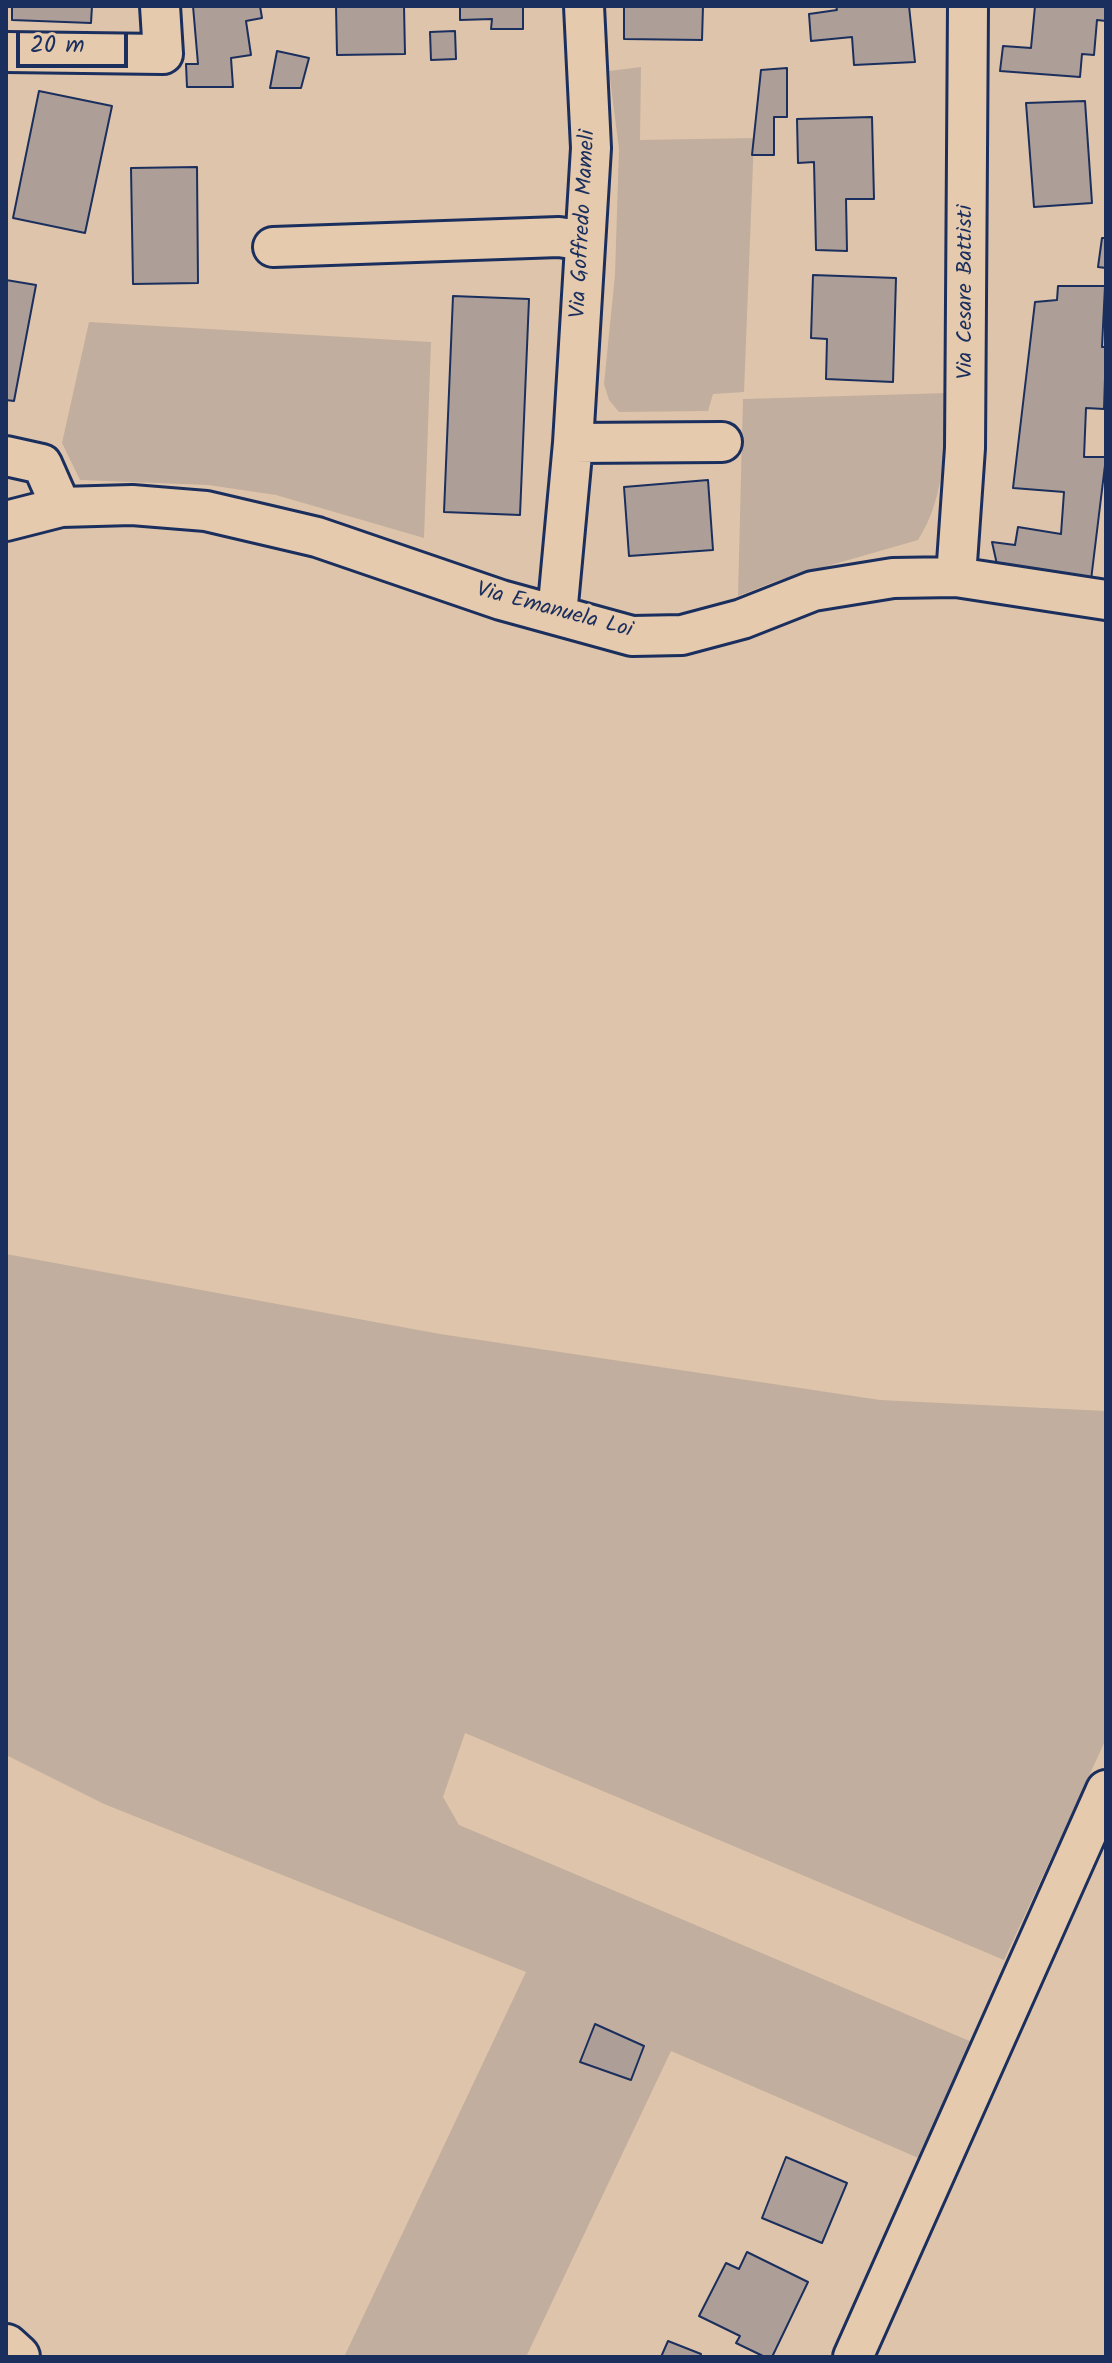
<!DOCTYPE html>
<style>
body{margin:0}
#map{position:relative;width:1112px;height:2363px;overflow:hidden;background:#dec4aa;font-family:Kalam,sans-serif}
canvas{display:block}
.frame{position:absolute;inset:0;border:8px solid #1b2f5e;pointer-events:none}
.scale{position:absolute;left:16px;top:32px;width:112px;height:36px;box-sizing:border-box;border:4px solid #1b2f5e;border-top:0;padding-left:10px;font-size:24px;line-height:28px;white-space:nowrap;color:#1b2f5e;-webkit-text-stroke:6px #e6caad;paint-order:stroke}
</style>
<div id="map">
<canvas width="1112" height="2363"></canvas>
<div class="frame"></div>
<div class="scale">20 m</div>
</div>
<script>
const c = document.querySelector('canvas').getContext('2d');
c.lineJoin = 'round';
function fillPath(path, color) {
  c.fillStyle = color;
  c.fill(path, 'evenodd');
}
function strokePath(path, color, width, dash) {
  c.strokeStyle = color;
  c.lineWidth = width;
  c.lineCap = dash ? 'butt' : 'round';
  c.setLineDash(dash || []);
  c.stroke(path);
}
function write(font, color, halo, rows, align = 'center') {
  c.font = font + ' Kalam,sans-serif';
  c.lineWidth = 7;
  c.setLineDash([]);
  c.textBaseline = 'middle';
  c.strokeStyle = halo;
  c.fillStyle = color;
  for (const [text, x, y, turn = 0] of rows) {
    c.save();
    c.translate(x, y);
    c.rotate((+turn || 0) * Math.PI / 180);
    c.textAlign = isNaN(turn) ? turn : align;
    if (halo) c.strokeText(text, 0, 0);
    c.fillText(text, 0, 0);
    c.restore();
  }
}
fillPath(new Path2D(`
 M641 67 640 140 754 138 744 392 713 394 708 411 619 412 609 400 604 384 615 275 619 149 609 71Z
 M89 322 431 342 424 538 276 495 208 485 80 480 62 443Z
 M947 393C943 445 947 495 918 540L779 580 738 596 743 399Z
 M6 1254 440 1334 880 1400 1106 1411V1739L1004 1960 465 1733 443 1797 459 1825 972 2042 923 2160 671 2051 526 2357H344L526 1972 104 1804 6 1755Z`), '#c2ae9e');
const building = new Path2D(`
 M12 6H92L91 23 12 20Z
 M193 6H260L262 18 246 21 251 55 231 58 233 87H187L186 64H198Z
 M336 6H404L405 54 337 55Z
 M460 6H523V29H491L492 19 460 20Z
 M624 6H703L702 40 624 39Z
 M836 6H909L915 62 854 65 852 37 811 41 809 14 837 10Z
 M1035 6H1106V21L1097 20 1094 55 1082 54 1080 77 1000 71 1003 46 1031 48Z
 M455 31 456 59 431 60 430 32Z
 M277 51 309 58 301 88H270Z
 M787 68V117H774V155H752L761 70Z
 M39 91 112 106 85 233 13 218Z
 M1085 101 1092 203 1034 207 1026 103Z
 M872 117 874 199H846L847 251 816 250 814 162 798 163 797 119Z
 M197 167 198 283 133 284 131 168Z
 M1102 238H1106V268L1098 267Z
 M813 275 896 278 893 382 826 379 827 339 811 338Z
 M6 280 36 285 14 401 6 400Z
 M1058 286H1105L1102 347H1106L1104 409 1086 408 1084 457H1106L1091 580 998 569 992 542 1015 545 1018 527 1061 534 1064 492 1013 488 1035 302 1057 300Z
 M453 296 529 299 520 515 444 512Z
 M708 480 713 550 629 556 624 487Z
 M595 2024 644 2046 631 2080 580 2062Z
 M786 2157 847 2183 822 2243 762 2218Z
 M747 2252 808 2282 772 2357H765L736 2343 740 2336 699 2316 726 2263 739 2269Z
 M668 2341 701 2354 700 2357H661Z`);
fillPath(building, '#ad9f97');
strokePath(building, '#1b2f5e', 2);
const minor = new Path2D(`
 M6 52 163 54 160 6
 M273 247 559 237 585 241
 M573 443 722 442
 M6 456 42 464 61 507
 M6 521 61 507 132 505 206 511 317 537 501 600 632 636 682 635 742 619 813 591 893 578 956 577 1106 600
 M956 577 965 448 968 6
 M557 615 573 443 591 148 584 6
 M853 2357 1106 1790`);
const tertiary = new Path2D(`
 M6 2347 17 2357`);
strokePath(minor, '#1b2f5e', 44);
strokePath(tertiary, '#1b2f5e', 50);
strokePath(minor, '#e6caad', 38);
strokePath(tertiary, '#e6caad', 44);
write('22px', '#1b2f5e', '#e6caad', [
 ["Via Goffredo Mameli",585,224,-87],
 ["Via Cesare Battisti",967,292,-90],
 ["Via Emanuela Loi",554,612,15]
]);
</script>
